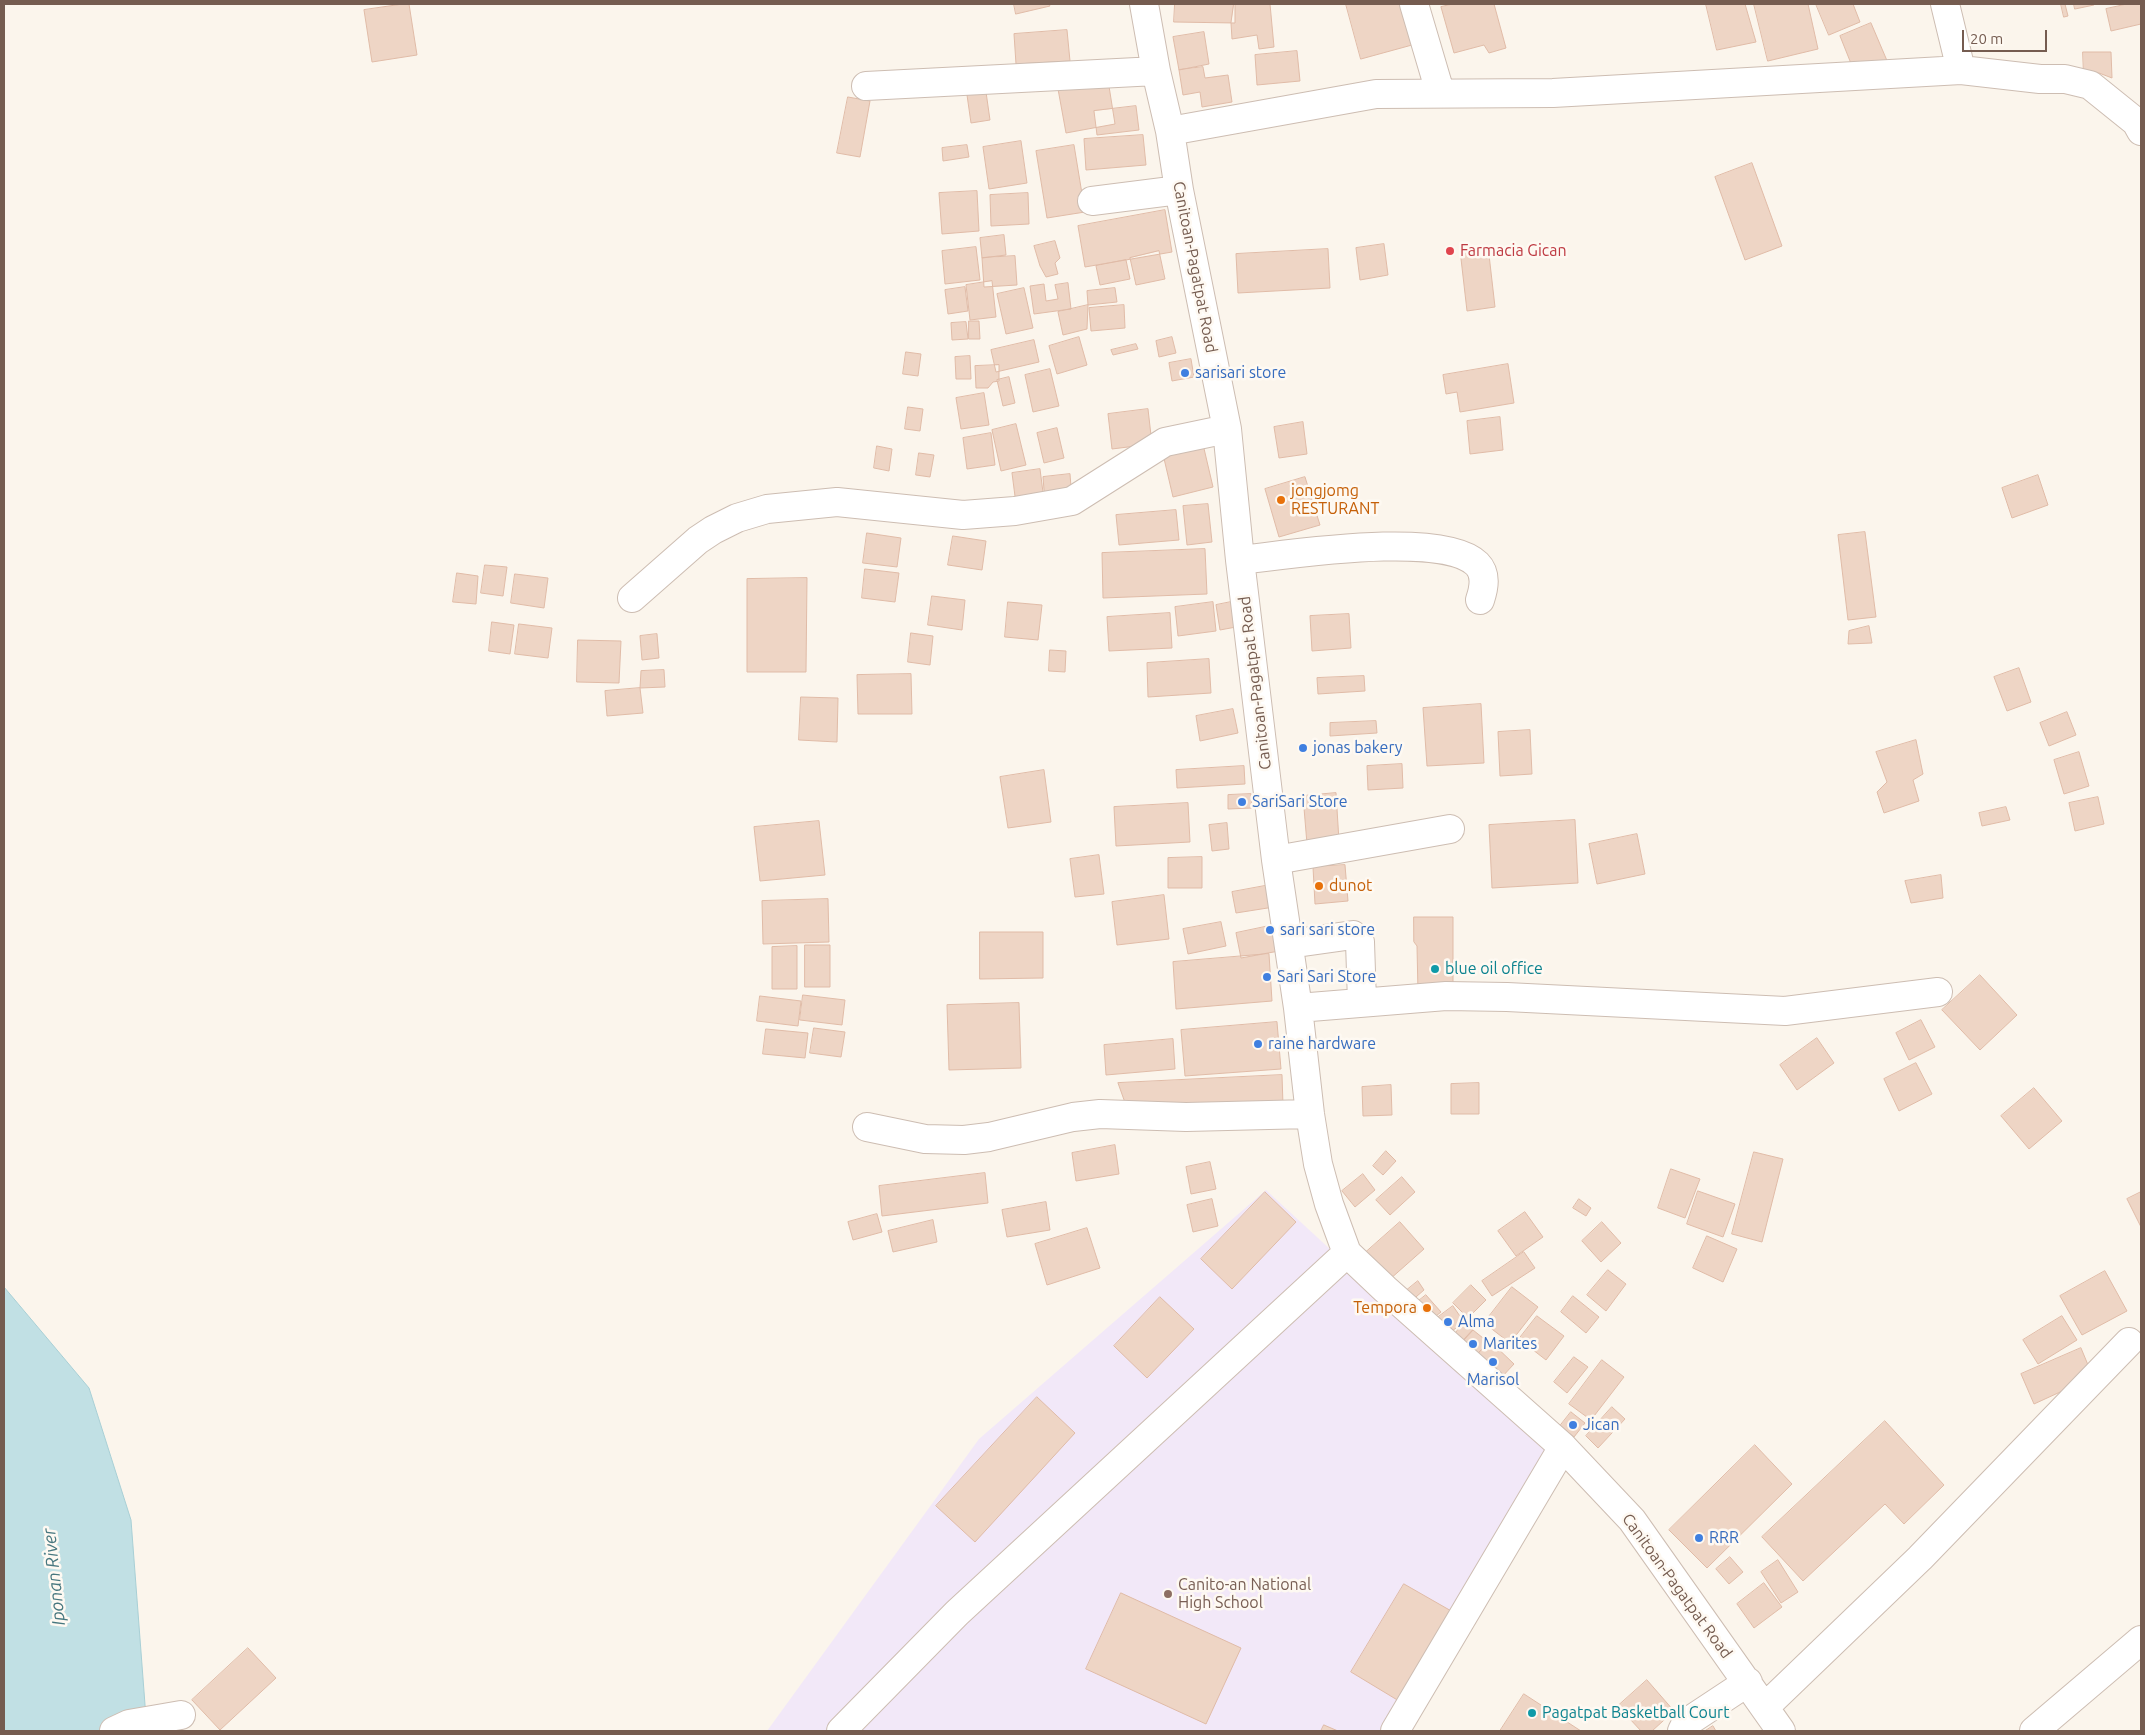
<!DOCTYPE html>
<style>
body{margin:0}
#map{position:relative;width:2145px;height:1735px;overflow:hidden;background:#fbf5ec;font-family:Ubuntu,sans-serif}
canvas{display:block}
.frame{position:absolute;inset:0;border:5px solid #755c50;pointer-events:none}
.scale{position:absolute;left:1962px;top:30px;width:85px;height:22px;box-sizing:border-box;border:2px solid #755c50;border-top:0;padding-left:6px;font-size:15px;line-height:18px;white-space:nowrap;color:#755c50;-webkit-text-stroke:4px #fef9f2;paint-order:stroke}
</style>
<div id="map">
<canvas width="2145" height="1735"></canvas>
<div class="frame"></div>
<div class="scale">20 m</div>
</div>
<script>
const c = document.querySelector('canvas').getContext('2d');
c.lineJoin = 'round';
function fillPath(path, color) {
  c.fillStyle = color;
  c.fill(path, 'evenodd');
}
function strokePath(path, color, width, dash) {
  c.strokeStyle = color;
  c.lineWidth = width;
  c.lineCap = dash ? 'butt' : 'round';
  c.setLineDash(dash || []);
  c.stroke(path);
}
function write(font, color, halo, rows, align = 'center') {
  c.font = font + ' Ubuntu,sans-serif';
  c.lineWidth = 5;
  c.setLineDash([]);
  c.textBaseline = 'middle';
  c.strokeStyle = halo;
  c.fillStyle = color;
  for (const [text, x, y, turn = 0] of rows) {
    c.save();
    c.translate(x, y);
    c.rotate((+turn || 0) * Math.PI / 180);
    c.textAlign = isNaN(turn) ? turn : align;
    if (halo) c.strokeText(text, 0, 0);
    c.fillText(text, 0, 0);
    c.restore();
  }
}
fillPath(new Path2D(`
 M1266 1190 1554 1456 1385 1731H767L979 1439Z`), '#f2e8f8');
const water = new Path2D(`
 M4 1287 89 1388 131 1520 147 1731H4Z`);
fillPath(water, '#c1e0e4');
strokePath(water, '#a8cfd5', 1);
const building = new Path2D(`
 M403 4H409L417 55 372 62 364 10Z
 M1014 4H1049L1050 6 1016 14Z
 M1175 4H1235V23L1174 22Z
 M1234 4H1270L1274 47 1259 49 1257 35 1232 39 1231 23Z
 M1346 4H1401L1412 45 1361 59Z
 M1453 4H1494L1506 48 1489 53 1484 45 1454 53 1441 7Z
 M1706 4H1745L1756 42 1717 50Z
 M1754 4H1808L1818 49 1768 61Z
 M1816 4H1853L1860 22 1829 35Z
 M2061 4H2065L2068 16 2064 17Z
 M2074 4H2094V5L2075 9Z
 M2127 4H2141V24L2111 31 2106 9Z
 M1871 23 1888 63 1856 76 1840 36Z
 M1067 30 1070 61 1016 64 1014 34Z
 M1204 32 1209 64 1179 70 1173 37Z
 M1297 51 1300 81 1257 85 1255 55Z
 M2083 52H2111L2112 78 2099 73 2084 76Z
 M1203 67 1205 78 1228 75 1232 102 1202 107 1200 92 1183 95 1179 70Z
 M1108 80 1115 124 1066 133 1058 89Z
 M985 85 990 120 971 123 966 88Z
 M848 97 870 101 860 157 837 153Z
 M1136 106 1139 130 1097 135 1094 111Z
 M1143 135 1146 165 1086 170 1084 139Z
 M1021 141 1027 183 989 189 983 147Z
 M967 145 969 157 943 161 942 148Z
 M1074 145 1085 212 1047 218 1036 151Z
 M1752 163 1782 246 1745 260 1715 177Z
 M977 191 979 231 942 234 939 193Z
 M1028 193 1029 224 991 226 990 195Z
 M1165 210 1172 252 1085 267 1078 226Z
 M1004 235 1006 255 982 258 980 238Z
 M1055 241 1060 258 1055 263 1058 274 1046 277 1040 266 1034 246Z
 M1384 244 1388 275 1360 280 1356 248Z
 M1488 246 1495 307 1467 311 1460 250Z
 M976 247 980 280 945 284 942 251Z
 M1328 249 1330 288 1238 293 1236 254Z
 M1159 251 1165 279 1136 285 1130 258Z
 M1015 256 1017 285 984 287 982 258Z
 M1126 260 1130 279 1100 285 1096 266Z
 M992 281 996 317 970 320 966 285Z
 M1068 283 1071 309 1034 314 1030 286 1044 284 1046 301 1058 299 1055 285Z
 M965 287 968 311 948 314 945 290Z
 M1024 288 1033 328 1006 334 997 294Z
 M1115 288 1117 302 1088 305 1087 291Z
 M1088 305 1087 329 1063 335 1058 312Z
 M1124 305 1125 328 1091 331 1089 308Z
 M969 321H979L980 339H969Z
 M966 322 968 339 952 340 951 323Z
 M1079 337 1087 365 1057 374 1049 346Z
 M1172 337 1176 353 1159 357 1156 341Z
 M1034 340 1039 362 996 372 991 350Z
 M1136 344 1138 349 1113 355 1111 350Z
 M906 352 921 354 918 376 903 374Z
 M970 356 971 379H956L955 357Z
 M1191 359 1194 377 1172 381 1169 363Z
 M1508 364 1514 403 1460 412 1457 392 1446 394 1443 375Z
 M999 365V381L993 382 988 388H976L975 366Z
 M1050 369 1059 406 1033 412 1025 375Z
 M1009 377 1015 403 1003 406 997 380Z
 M984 393 989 425 961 429 956 398Z
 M908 407 923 409 920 431 905 429Z
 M1148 409 1152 444 1112 449 1108 414Z
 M1500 417 1503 450 1470 454 1467 421Z
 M1303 422 1307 454 1279 458 1274 427Z
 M1016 424 1026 465 1001 471 992 430Z
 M1057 428 1064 458 1044 463 1037 433Z
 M991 433 995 465 967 469 963 438Z
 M1202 440 1213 487 1173 497 1162 450Z
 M877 446 892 449 889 471 874 468Z
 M919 453 934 455 930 477 916 475Z
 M1040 469 1044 500 1016 504 1012 473Z
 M1070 474 1072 500 1045 503 1043 477Z
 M2038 475 2048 505 2012 518 2002 488Z
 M1305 477 1320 525 1279 537 1265 489Z
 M1208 504 1212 542 1187 545 1183 506Z
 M1176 510 1179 540 1119 545 1116 515Z
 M1865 532 1876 617 1848 620 1838 535Z
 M867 533 901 538 897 567 863 563Z
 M953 536 986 541 982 570 948 565Z
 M1205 549 1207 594 1103 598 1102 553Z
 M485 565 507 567 503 596 481 593Z
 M865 569 899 573 895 602 862 598Z
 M457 573 478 576 476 604 453 602Z
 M515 574 548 578 544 608 511 603Z
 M807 578 806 672H747V579Z
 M932 596 965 600 962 630 928 625Z
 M1008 602 1042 605 1038 640 1005 637Z
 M1213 602 1216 631 1178 636 1175 607Z
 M1231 602 1236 627 1220 630 1216 605Z
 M1170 613 1172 648 1109 651 1107 617Z
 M1349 614 1351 648 1312 651 1310 616Z
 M492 622 514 625 510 654 489 651Z
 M519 624 552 628 548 658 515 654Z
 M1869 626 1872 643 1848 644 1849 631Z
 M911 633 933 636 930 665 908 662Z
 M657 634 659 658 642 660 640 636Z
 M578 640 621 641 619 683 577 682Z
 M1050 650 1066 651 1065 672 1049 671Z
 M1209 659 1211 693 1148 697 1147 663Z
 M2019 668 2031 702 2007 711 1994 677Z
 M664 670 665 687 640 688 641 671Z
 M911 674 912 714H858L857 675Z
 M1364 676 1365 691 1318 694 1317 678Z
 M640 688 643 713 607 716 605 691Z
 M801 697 838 698 837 742 799 740Z
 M1481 704 1484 763 1427 766 1423 708Z
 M1233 709 1238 733 1200 741 1196 716Z
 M2067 712 2076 735 2049 746 2040 723Z
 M1376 721 1377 733 1330 736V723Z
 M1530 730 1532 774 1500 776 1498 732Z
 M1916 740 1923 774 1913 780 1919 801 1884 813 1877 792 1887 782 1876 752Z
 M2079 752 2089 786 2064 794 2054 760Z
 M1402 764 1403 788 1368 790 1367 766Z
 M1244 766 1245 784 1177 788 1176 770Z
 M1044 770 1051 822 1008 828 1000 777Z
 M1336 793 1339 841 1307 844 1303 796Z
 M1251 794 1252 808 1228 809V795Z
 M2098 797 2104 824 2075 831 2069 803Z
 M1188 803 1190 842 1116 846 1114 807Z
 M2006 807 2010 820 1982 826 1979 813Z
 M1575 820 1578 883 1492 888 1489 825Z
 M819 821 825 875 760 881 754 827Z
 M1227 823 1229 849 1212 851 1209 825Z
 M1637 834 1645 874 1597 884 1589 844Z
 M1099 855 1104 894 1075 897 1070 859Z
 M1202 857V888H1168V858Z
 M1345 865 1348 901 1315 904 1313 867Z
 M1941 875 1943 898 1911 903 1905 881Z
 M1270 885 1274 907 1236 913 1232 892Z
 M1164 895 1169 939 1117 945 1112 902Z
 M828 899 829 942 763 944 762 901Z
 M1414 917H1453V993H1418L1417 946 1414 942Z
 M1221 922 1226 946 1188 954 1183 929Z
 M1274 925 1279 951 1241 958 1236 933Z
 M980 932H1043V978L980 979Z
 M805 945H830V987H805Z
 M797 946V989H772V947Z
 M1269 954 1272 1001 1176 1009 1173 962Z
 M1980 975 2017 1015 1980 1050 1942 1010Z
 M803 995 845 1000 842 1025 800 1020Z
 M760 996 801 1001 798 1026 757 1021Z
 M1019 1003 1021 1068 949 1070 947 1005Z
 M1921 1020 1935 1047 1909 1060 1896 1033Z
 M1277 1022 1281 1069 1185 1076 1181 1030Z
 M814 1028 845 1032 841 1057 810 1053Z
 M766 1029 808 1033 805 1058 763 1054Z
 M1817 1038 1834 1063 1797 1090 1780 1065Z
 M1173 1039 1175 1069 1106 1075 1104 1045Z
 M1916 1063 1932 1094 1899 1111 1884 1079Z
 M1282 1075 1283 1105 1128 1111 1118 1083Z
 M1479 1083V1114H1451V1084Z
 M1391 1085 1392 1115 1363 1116 1362 1087Z
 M2034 1088 2062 1121 2029 1149 2001 1116Z
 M1115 1145 1119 1174 1076 1181 1072 1153Z
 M1386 1151 1396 1161 1383 1175 1373 1166Z
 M1754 1152 1783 1159 1762 1242 1732 1234Z
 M1210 1162 1216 1189 1191 1194 1186 1167Z
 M1671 1169 1700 1179 1685 1218 1658 1208Z
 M985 1173 988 1203 882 1216 879 1186Z
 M1363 1174 1375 1190 1355 1207 1342 1191Z
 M1402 1177 1415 1192 1390 1215 1376 1200Z
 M1698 1191 1735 1204 1723 1237 1687 1224Z
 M1265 1192 1296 1222 1232 1289 1201 1259Z
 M2141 1192V1227L2127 1199Z
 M1212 1199 1218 1226 1193 1232 1187 1205Z
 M1579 1199 1591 1208 1586 1216 1573 1208Z
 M1046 1202 1050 1230 1007 1237 1002 1210Z
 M1525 1212 1543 1237 1516 1256 1498 1231Z
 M877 1214 882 1232 853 1240 848 1222Z
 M933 1220 937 1242 893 1252 888 1231Z
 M1400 1222 1424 1249 1389 1280 1365 1253Z
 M1602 1222 1621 1243 1601 1262 1582 1241Z
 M1087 1228 1100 1268 1047 1285 1035 1244Z
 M1707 1236 1737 1249 1723 1282 1693 1268Z
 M1524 1252 1535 1268 1492 1296 1482 1281Z
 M1608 1270 1626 1284 1606 1311 1587 1295Z
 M2105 1271 2127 1311 2082 1335 2060 1296Z
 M1418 1281 1424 1290 1409 1303 1402 1294Z
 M1471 1285 1486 1300 1468 1318 1453 1303Z
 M1512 1287 1538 1307 1510 1343 1484 1323Z
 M1426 1295 1441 1312 1431 1320 1416 1303Z
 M1573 1296 1599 1317 1586 1333 1561 1312Z
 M1160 1297 1194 1329 1147 1378 1114 1346Z
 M1453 1306 1464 1322 1448 1334 1437 1318Z
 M1537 1316 1564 1336 1546 1360 1519 1339Z
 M2062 1316 2077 1340 2038 1364 2023 1340Z
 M1464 1322 1473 1330 1464 1340 1455 1334Z
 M1473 1330 1488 1342 1476 1356 1461 1343Z
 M1490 1341 1514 1364 1500 1379 1476 1356Z
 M2081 1348 2093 1377 2034 1404 2021 1374Z
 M1574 1357 1588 1367 1567 1393 1554 1382Z
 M1602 1360 1624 1377 1591 1420 1569 1404Z
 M1037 1397 1075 1433 975 1542 936 1506Z
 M1612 1407 1625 1419 1598 1448 1586 1436Z
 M1571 1412 1585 1423 1574 1437 1560 1426Z
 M1885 1421 1944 1485 1904 1524 1885 1504 1803 1581 1762 1537Z
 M1755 1445 1792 1484 1707 1568 1669 1530Z
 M1730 1557 1743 1572 1729 1584 1716 1569Z
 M1778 1560 1798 1592 1781 1603 1761 1572Z
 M1764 1583 1782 1607 1754 1628 1737 1604Z
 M1404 1584 1453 1612 1399 1701 1351 1672Z
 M1121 1593 1241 1648 1206 1724 1086 1669Z
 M248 1648 276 1678 220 1730 192 1700Z
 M1647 1680 1674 1711 1652 1731H1641L1618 1706Z
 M1524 1694 1581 1731H1500Z
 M1324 1725 1338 1731H1321Z
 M1713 1726 1716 1731H1705Z`);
fillPath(building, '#eed5c5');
strokePath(building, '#e0bba7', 1);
const minor = new Path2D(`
 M1144 4 1156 71 1170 131 1179 190 1227 429 1240 560 1276 860 1298 1008 1310 1114 1318 1164 1329 1204 1347 1253 1385 1289 1563 1447 1632 1520 1781 1731
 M1414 4 1440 92
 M1945 4 1961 70
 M866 86 1156 71
 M1170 131 1376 94 1553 93 1961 70 2040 79H2065L2090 85 2136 122 2141 131
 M1092 201 1179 190
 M1240 560C1288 555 1443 530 1477 564 1487 574 1484 588 1480 600
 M632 598 698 540 713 530 737 518 767 509 837 502 963 515 1015 511 1072 501 1165 442 1227 429
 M1276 860 1450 829
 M1289 944 1353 935 1360 942 1362 1002
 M1298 1008 1446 996 1507 997 1785 1011 1938 992
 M867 1127 925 1139 964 1140 989 1137 1073 1117 1100 1114 1186 1117 1310 1114
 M1765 1707 1920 1558 2129 1342
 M114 1731 129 1724 181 1715
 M841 1731 957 1613 1347 1253
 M1395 1731 1563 1447
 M1682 1731 1686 1723 1748 1682
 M2034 1731 2141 1640`);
strokePath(minor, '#cdbdb2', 30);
strokePath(minor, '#fff', 28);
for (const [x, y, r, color] of [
 [1450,251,5,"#e0444e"],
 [1185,373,5,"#3f7fe0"],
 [1281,500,5,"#e8710a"],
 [1303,748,5,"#3f7fe0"],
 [1242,802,5,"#3f7fe0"],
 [1319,886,5,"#e8710a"],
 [1270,930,5,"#3f7fe0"],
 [1435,969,5,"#0f9aa8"],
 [1267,977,5,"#3f7fe0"],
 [1258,1044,5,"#3f7fe0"],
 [1427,1308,5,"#e8710a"],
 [1448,1322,5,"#3f7fe0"],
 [1473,1344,5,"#3f7fe0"],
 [1493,1362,5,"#3f7fe0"],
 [1573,1425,5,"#3f7fe0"],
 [1699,1538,5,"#3f7fe0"],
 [1168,1594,5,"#8d6e63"],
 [1532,1713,5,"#0f9aa8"]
]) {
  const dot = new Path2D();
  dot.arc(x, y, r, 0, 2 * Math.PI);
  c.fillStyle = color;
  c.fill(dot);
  strokePath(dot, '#fef9f2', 2);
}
write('16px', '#be3a42', '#fef9f2', [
 ["Farmacia Gican",1460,251]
], 'left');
write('16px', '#755c50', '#fef9f2', [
 ["Canitoan-Pagatpat Road",1195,267,79],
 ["Canitoan-Pagatpat Road",1255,683,-97],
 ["Canitoan-Pagatpat Road",1677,1586,54]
]);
write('16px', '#366cbe', '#fef9f2', [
 ["sarisari store",1195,373],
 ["jonas bakery",1313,748],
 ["SariSari Store",1252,802],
 ["sari sari store",1280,930],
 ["Sari Sari Store",1277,977],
 ["raine hardware",1268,1044],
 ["Alma",1458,1322],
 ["Marites",1483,1344],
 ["Marisol",1493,1380,"center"],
 ["Jican",1583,1425],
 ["RRR",1709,1538]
], 'left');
write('16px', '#c56008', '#fef9f2', [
 ["jongjomg",1291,491],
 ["RESTURANT",1291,509],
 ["dunot",1329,886],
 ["Tempora",1417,1308,"right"]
], 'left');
write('16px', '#0d838f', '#fef9f2', [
 ["blue oil office",1445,969],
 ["Pagatpat Basketball Court",1542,1713]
], 'left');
write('16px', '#785e54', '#fef9f2', [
 ["Canito-an National",1178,1585],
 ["High School",1178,1603]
], 'left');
write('italic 18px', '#47777f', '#fef9f2', [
 ["Iponan River",54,1577,-96]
]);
</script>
